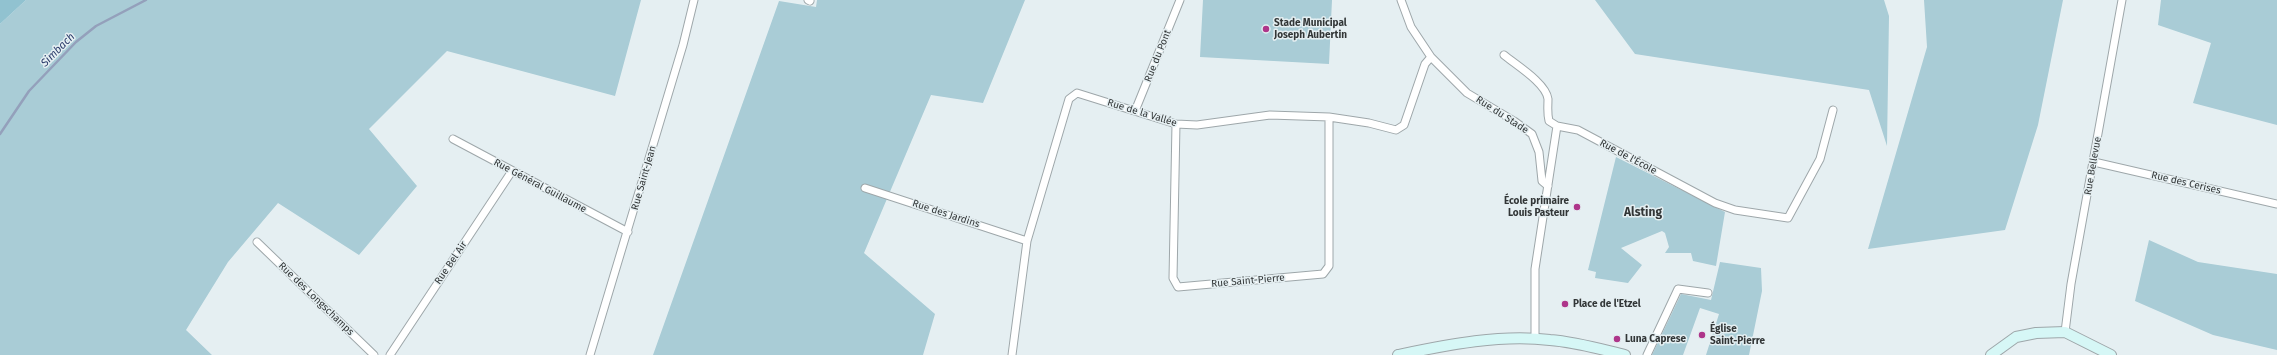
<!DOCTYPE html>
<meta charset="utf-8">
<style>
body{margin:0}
canvas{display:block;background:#e5eff2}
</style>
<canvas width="2277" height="355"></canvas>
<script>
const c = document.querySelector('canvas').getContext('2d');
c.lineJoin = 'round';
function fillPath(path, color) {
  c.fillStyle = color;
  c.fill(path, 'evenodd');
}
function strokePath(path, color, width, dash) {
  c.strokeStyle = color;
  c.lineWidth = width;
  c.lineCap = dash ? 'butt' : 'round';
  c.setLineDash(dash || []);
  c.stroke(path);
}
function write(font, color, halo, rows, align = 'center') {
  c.font = font + ' "Fira Sans",sans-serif';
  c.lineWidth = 3;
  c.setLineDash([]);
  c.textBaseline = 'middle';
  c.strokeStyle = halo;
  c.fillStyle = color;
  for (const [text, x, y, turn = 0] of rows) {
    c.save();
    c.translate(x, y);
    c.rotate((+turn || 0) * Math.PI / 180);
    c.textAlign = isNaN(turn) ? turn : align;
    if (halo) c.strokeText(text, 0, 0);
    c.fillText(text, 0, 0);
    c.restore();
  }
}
fillPath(new Path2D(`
 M26 0H641L615 96 447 51 369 129 417 186 359 255 278 203 228 262 186 330 212 355H0V24Z
 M817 0H1025L983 103 931 95 864 253 935 314 923 355H653L779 1 816 7Z
 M1203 0H1332L1329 64 1200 57Z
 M1595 0H1884L1889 16 1887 146 1869 90 1635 54Z
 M1924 0H2063L2038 125 2005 230 1868 249 1927 47Z
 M2161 0H2277V125L2193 103 2211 43 2158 25Z
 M1616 157 1725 212 1716 266 1693 261 1691 253H1665L1669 247 1665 233 1662 231 1621 248 1642 265 1628 283 1595 278 1596 272 1588 270Z
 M2149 240 2198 262 2277 274V350L2213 335 2135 301Z
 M1720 262 1761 268 1762 291 1749 355H1706L1719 314 1700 308 1683 355H1652L1681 294 1711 300Z`), '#a9ccd6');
fillPath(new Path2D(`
 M0 0H26L0 24Z`), '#91c2d0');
strokePath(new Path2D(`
 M0 134 29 91 76 42 96 26 146 0`), '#94a0bb', 2.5);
const street = new Path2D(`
 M808 0 810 1
 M1401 0 1411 27 1431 57 1467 93 1514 121 1532 134 1539 152 1542 181 1548 186
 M1504 55C1516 65 1546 83 1548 99 1548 107 1547 113 1549 121L1557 126 1578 130 1715 203 1735 210 1788 218 1820 159 1833 110
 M1135 111 1180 0
 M1176 124 1173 278 1178 287 1323 274 1329 266V117
 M453 139 628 232
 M2094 162 2277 204
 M865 188 1027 241
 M257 242 374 355
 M2065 332 2071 284 2122 0
 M1535 339V269L1557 126
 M390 355 512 171
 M590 355 683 45 694 0
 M1012 355 1027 241 1069 99 1077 93 1176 124 1197 125 1270 115 1329 117 1369 123 1396 130 1404 125 1425 64 1431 57
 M1647 355 1678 289 1708 293`);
const secondary = new Path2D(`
 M1398 355C1447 345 1499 334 1550 340 1576 342 1600 349 1625 355
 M1991 355 2016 337 2036 333 2065 332 2111 355`);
strokePath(street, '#9ea7aa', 9);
strokePath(secondary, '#9ea7aa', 12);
strokePath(street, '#fff', 7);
strokePath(secondary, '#d6f7f6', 10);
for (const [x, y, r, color] of [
 [1266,29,4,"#ae358a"],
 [1577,207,4,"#ae358a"],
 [1565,304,4,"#ae358a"],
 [1702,335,4,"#ae358a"],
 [1617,339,4,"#ae358a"]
]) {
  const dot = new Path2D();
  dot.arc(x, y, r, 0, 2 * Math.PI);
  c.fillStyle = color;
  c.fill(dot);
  strokePath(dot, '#e5eff2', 1.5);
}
write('bold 10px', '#323637', '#e5eff2', [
 ["Stade Municipal",1274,23],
 ["Joseph Aubertin",1274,35],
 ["École primaire",1569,201,"right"],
 ["Louis Pasteur",1569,213,"right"],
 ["Place de l'Etzel",1573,304],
 ["Église",1710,329],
 ["Saint-Pierre",1710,341],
 ["Luna Caprese",1625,339]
], 'left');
write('10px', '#323637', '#e5eff2', [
 ["Rue du Pont",1158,56,-68],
 ["Rue de la Vallée",1142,113,17],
 ["Rue du Stade",1502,115,33],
 ["Rue de l'École",1628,157,28],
 ["Rue Bellevue",2093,166,-80],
 ["Rue Saint-Jean",644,178,-74],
 ["Rue des Cerises",2186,183,13],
 ["Rue Général Guillaume",540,186,28],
 ["Rue des Jardins",946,214,18],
 ["Rue Bel Air",451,263,-56],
 ["Rue Saint-Pierre",1248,281,-5],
 ["Rue des Longschamps",316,299,44]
]);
write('italic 11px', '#293a69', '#e5eff2', [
 ["Simbach",58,50,-45]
]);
write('bold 12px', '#323637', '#e5eff2', [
 ["Alsting",1643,213]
]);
</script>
